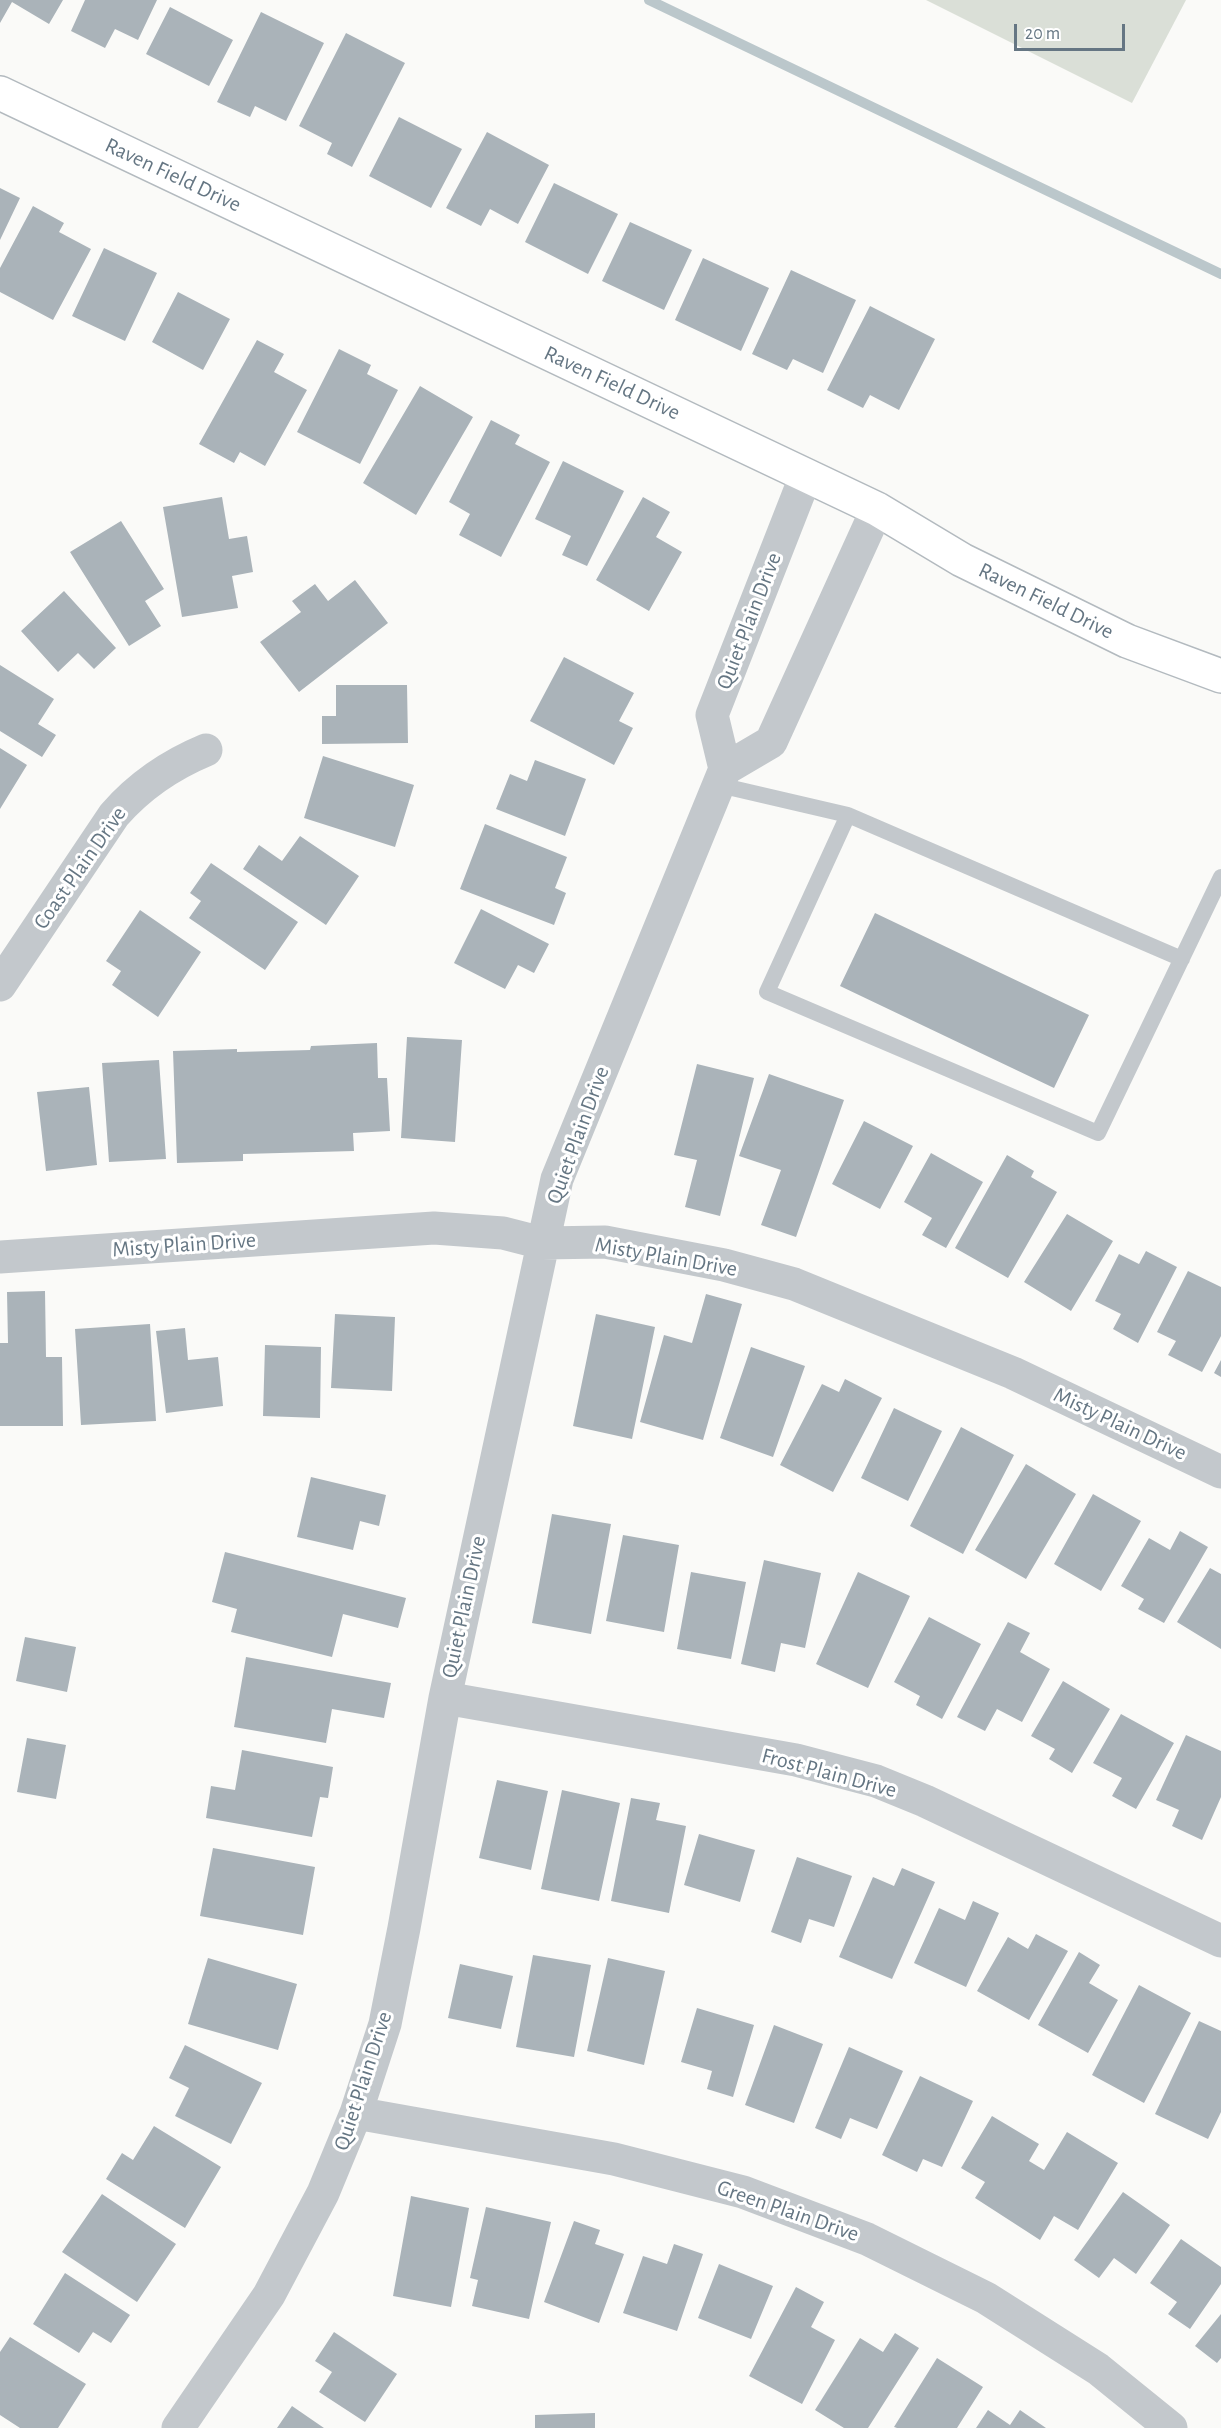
<!DOCTYPE html>
<style>
body{margin:0}
#map{position:relative;width:1221px;height:2428px;overflow:hidden;background:#fafaf8;font-family:"Alegreya Sans",sans-serif}
canvas{display:block}
.scale{position:absolute;left:1014px;top:24px;width:111px;height:27px;box-sizing:border-box;border:3px solid #657683;border-top:0;padding-left:8px;font-size:18px;line-height:21px;white-space:nowrap;color:#657683;-webkit-text-stroke:4px #fff;paint-order:stroke}
</style>
<div id="map">
<canvas width="1221" height="2428"></canvas>
<div class="scale">20 m</div>
</div>
<script>
const c = document.querySelector('canvas').getContext('2d');
c.lineJoin = 'round';
function fillPath(path, color) {
  c.fillStyle = color;
  c.fill(path, 'evenodd');
}
function strokePath(path, color, width, dash) {
  c.strokeStyle = color;
  c.lineWidth = width;
  c.lineCap = dash ? 'butt' : 'round';
  c.setLineDash(dash || []);
  c.stroke(path);
}
function write(font, color, halo, rows, align = 'center') {
  c.font = font + ' "Alegreya Sans",sans-serif';
  c.lineWidth = 6;
  c.setLineDash([]);
  c.textBaseline = 'middle';
  c.strokeStyle = halo;
  c.fillStyle = color;
  for (const [text, x, y, turn = 0] of rows) {
    c.save();
    c.translate(x, y);
    c.rotate((+turn || 0) * Math.PI / 180);
    c.textAlign = isNaN(turn) ? turn : align;
    if (halo) c.strokeText(text, 0, 0);
    c.fillText(text, 0, 0);
    c.restore();
  }
}
fillPath(new Path2D(`
 M926 0H1186L1132 103Z`), '#dadfd7');
strokePath(new Path2D(`
 M649 0 1221 274`), '#bbc7cb', 10);
fillPath(new Path2D(`
 M0 0H63L49 24 12 2 0 23Z
 M85 0H157L138 40 115 29 105 48 71 31Z
 M170 7 233 40 209 86 146 54Z
 M261 12 324 43 286 121 255 106 250 117 217 102Z
 M346 33 405 63 352 167 327 154 332 143 299 126Z
 M399 117 462 149 431 208 369 176Z
 M487 132 549 165 518 224 490 209 481 226 446 208Z
 M554 183 618 214 588 274 525 242Z
 M0 188 20 198 0 240Z
 M33 206 64 223 59 232 91 249 53 320 0 292V268Z
 M630 222 692 250 664 310 602 281Z
 M104 248 157 273 125 341 72 316Z
 M703 258 769 288 741 351 675 320Z
 M791 270 856 300 823 373 793 359 787 370 752 354Z
 M178 292 230 319 203 370 152 342Z
 M870 306 935 339 899 410 870 395 863 408 827 390Z
 M257 340 284 354 274 372 307 390 265 466 240 452 234 463 199 444Z
 M339 349 371 365 367 374 398 390 360 464 297 432Z
 M420 386 473 417 416 515 363 483Z
 M491 420 520 435 515 444 550 462 501 557 459 535 470 514 449 502Z
 M563 461 624 491 587 566 562 555 571 536 535 519Z
 M222 497 229 539 247 536 253 572 232 576 238 608 182 617 163 507Z
 M643 497 670 512 656 537 682 552 649 611 596 580Z
 M121 521 164 589 145 601 161 626 129 646 70 552Z
 M355 580 388 623 299 692 260 642 301 612 292 601 315 584 328 601Z
 M64 591 116 648 94 669 78 653 58 672 21 631Z
 M564 657 634 693 619 721 633 728 614 765 530 721Z
 M0 665 54 699 38 724 56 735 42 757 0 731Z
 M336 685H407L408 743 322 744V716H336Z
 M0 748 27 765 0 809Z
 M323 756 414 785 395 847 304 818Z
 M535 760 586 779 565 836 496 809 510 774 527 781Z
 M485 824 567 857 555 888 566 893 554 925 460 889Z
 M300 836 359 876 326 925 243 869 259 845 282 861Z
 M211 863 298 922 265 970 189 918 201 901 190 893Z
 M481 909 549 944 534 973 518 965 505 989 454 963Z
 M140 910 201 952 158 1017 112 985 121 971 106 961Z
 M875 913 1089 1015 1054 1088 840 986Z
 M407 1037 462 1040 455 1142 401 1138Z
 M377 1043 378 1078H387L390 1131 353 1133 354 1151 243 1154V1161L177 1163 173 1051 237 1049V1052L310 1050 311 1046Z
 M159 1060 166 1159 109 1162 102 1063Z
 M697 1064 754 1078 720 1216 685 1207 697 1160 674 1155Z
 M769 1074 844 1100 796 1237 761 1225 781 1170 739 1156Z
 M89 1087 97 1165 46 1171 37 1092Z
 M864 1121 913 1146 880 1209 832 1184Z
 M931 1153 983 1182 946 1248 922 1235 932 1218 904 1202Z
 M1007 1155 1034 1171 1031 1177 1057 1192 1008 1278 955 1248Z
 M1067 1214 1113 1241 1071 1311 1024 1282Z
 M1146 1251 1177 1267 1138 1343 1113 1329 1121 1314 1095 1301 1119 1254 1139 1264Z
 M1188 1271 1221 1287V1336L1202 1372 1168 1355 1176 1341 1157 1332Z
 M45 1291 46 1357H62L63 1426H0V1343H8L7 1292Z
 M706 1294 742 1304 703 1440 640 1422 664 1335 692 1343Z
 M335 1314 395 1317 392 1391 331 1388Z
 M596 1314 655 1327 632 1439 573 1426Z
 M150 1324 156 1421 81 1425 75 1329Z
 M185 1328 188 1360 218 1357 223 1406 166 1413 156 1331Z
 M265 1345 321 1347 320 1418 263 1416Z
 M751 1347 805 1366 773 1457 720 1438Z
 M1221 1360V1377L1214 1373Z
 M845 1379 882 1398 833 1492 780 1465 822 1384 839 1392Z
 M894 1408 942 1431 908 1501 861 1478Z
 M961 1427 1014 1455 963 1554 910 1526Z
 M1026 1464 1076 1494 1026 1579 975 1550Z
 M311 1477 386 1495 379 1526 360 1521 353 1550 297 1537Z
 M1093 1494 1141 1521 1101 1591 1054 1564Z
 M552 1514 611 1524 591 1634 532 1623Z
 M1180 1531 1208 1547 1164 1623 1138 1609 1144 1599 1121 1586 1149 1538 1170 1550Z
 M623 1535 679 1545 664 1632 606 1621Z
 M225 1552 406 1598 398 1628 343 1614 332 1657 231 1632 237 1609 212 1602Z
 M764 1560 821 1573 805 1648 781 1643 775 1672 741 1664Z
 M1210 1568 1221 1574V1649L1177 1622Z
 M691 1572 746 1582 731 1659 677 1649Z
 M858 1572 910 1596 868 1688 816 1664Z
 M929 1617 981 1644 942 1719 916 1705 920 1696 894 1682Z
 M1008 1622 1030 1633 1020 1652 1050 1669 1022 1722 997 1709 985 1731 957 1717Z
 M25 1637 76 1647 67 1692 16 1681Z
 M246 1657 391 1683 384 1718 332 1709 326 1743 234 1727Z
 M1063 1681 1110 1709 1072 1773 1049 1759 1055 1749 1031 1736Z
 M1121 1714 1174 1743 1136 1809 1112 1796 1122 1778 1093 1763Z
 M1186 1735 1221 1751V1797L1202 1840 1172 1826 1179 1810 1156 1800Z
 M27 1738 66 1745 56 1799 17 1792Z
 M242 1750 333 1767 328 1798 320 1797 312 1837 206 1818 211 1786 235 1790Z
 M497 1780 548 1791 531 1870 479 1858Z
 M562 1790 620 1803 599 1901 541 1889Z
 M631 1798 660 1803 656 1820 686 1826 669 1913 611 1901Z
 M699 1834 755 1850 740 1902 684 1885Z
 M213 1848 315 1867 303 1935 200 1916Z
 M797 1857 852 1876 834 1927 809 1919 801 1943 771 1932Z
 M902 1868 935 1882 892 1979 839 1957 873 1877 894 1886Z
 M973 1901 999 1913 966 1987 914 1963 939 1908 965 1920Z
 M1036 1934 1068 1951 1029 2020 977 1991 1008 1937 1028 1949Z
 M1079 1952 1100 1965 1089 1983 1118 2000 1088 2053 1038 2025Z
 M533 1955 591 1965 574 2057 516 2047Z
 M208 1958 297 1984 278 2050 188 2024Z
 M608 1958 665 1971 644 2065 587 2051Z
 M460 1964 513 1976 501 2029 448 2018Z
 M1139 1985 1191 2013 1144 2103 1092 2075Z
 M697 2008 754 2025 733 2097 707 2089 712 2071 681 2062Z
 M1199 2021 1221 2031V2112L1208 2139 1155 2114Z
 M774 2025 823 2044 794 2123 745 2105Z
 M185 2045 262 2083 231 2144 175 2116 189 2088 169 2078Z
 M849 2047 903 2071 877 2129 850 2118 841 2139 815 2128Z
 M920 2076 973 2101 942 2167 923 2159 917 2172 882 2155Z
 M992 2116 1039 2144 1029 2161 1044 2170 1067 2132 1118 2163 1078 2230 1054 2216 1040 2240 975 2198 985 2182 961 2168Z
 M154 2126 221 2167 185 2228 106 2179 122 2153 133 2160Z
 M1123 2192 1170 2225 1136 2274 1114 2258 1099 2278 1074 2260Z
 M102 2194 176 2244 137 2302 62 2252Z
 M411 2196 469 2208 451 2307 393 2296Z
 M486 2207 551 2222 529 2319 472 2306 478 2280 470 2278Z
 M574 2221 600 2230 595 2244 624 2254 599 2323 544 2302Z
 M1181 2239 1221 2267V2284L1190 2329 1168 2314 1177 2302 1150 2283Z
 M674 2244 703 2254 677 2331 623 2313 643 2256 667 2264Z
 M719 2264 773 2286 751 2339 698 2318Z
 M65 2273 130 2315 111 2343 93 2332 79 2353 33 2324Z
 M796 2287 824 2302 811 2327 835 2340 802 2404 749 2376Z
 M1221 2314V2358L1217 2363 1195 2346Z
 M334 2332 397 2374 365 2422 319 2392 332 2372 315 2361Z
 M895 2333 919 2348 868 2428H844L815 2410 860 2338 883 2352Z
 M10 2337 86 2384 58 2428H20L0 2415V2352Z
 M937 2358 983 2387 957 2428H897L894 2427Z
 M292 2406 324 2428H277Z
 M988 2410 1010 2425 1020 2410 1046 2428H976Z
 M595 2413V2428H535V2415Z`), '#aab3b9');
const secondary = new Path2D(`
 M0 93 877 509 962 560 1127 641 1221 676`);
strokePath(secondary, '#b3babf', 36);
strokePath(new Path2D(`
 M719 785 848 815 767 992 1098 1133 1221 877
 M848 815 1182 959`), '#c3c8cc', 16);
strokePath(new Path2D(`
 M725 769 771 742 877 509
 M0 985 114 815C140 785 170 765 206 750
 M0 1257 434 1228 503 1233 542 1243 605 1242 724 1265 794 1284 1013 1373 1221 1472
 M445 1698 796 1760 876 1781 925 1801 1221 1941
 M356 2113 614 2159 743 2192 867 2239 986 2298 1098 2369 1171 2428
 M178 2428 269 2295 323 2193 356 2113 385 2024 404 1928 445 1698 557 1179 725 769 712 715 806 475`), '#c3c8cc', 33);
strokePath(secondary, '#fff', 33);
write('22px', '#657683', '#fff', [
 ["Raven Field Drive",173,175,25],
 ["Raven Field Drive",612,383,25],
 ["Raven Field Drive",1046,601,26],
 ["Quiet Plain Drive",749,621,-69],
 ["Coast Plain Drive",80,868,-55],
 ["Quiet Plain Drive",578,1135,-70],
 ["Misty Plain Drive",184,1245,-4],
 ["Misty Plain Drive",666,1257,10],
 ["Misty Plain Drive",1120,1424,25],
 ["Quiet Plain Drive",464,1607,-78],
 ["Frost Plain Drive",829,1773,15],
 ["Quiet Plain Drive",363,2081,-72],
 ["Green Plain Drive",788,2211,19]
]);
</script>
